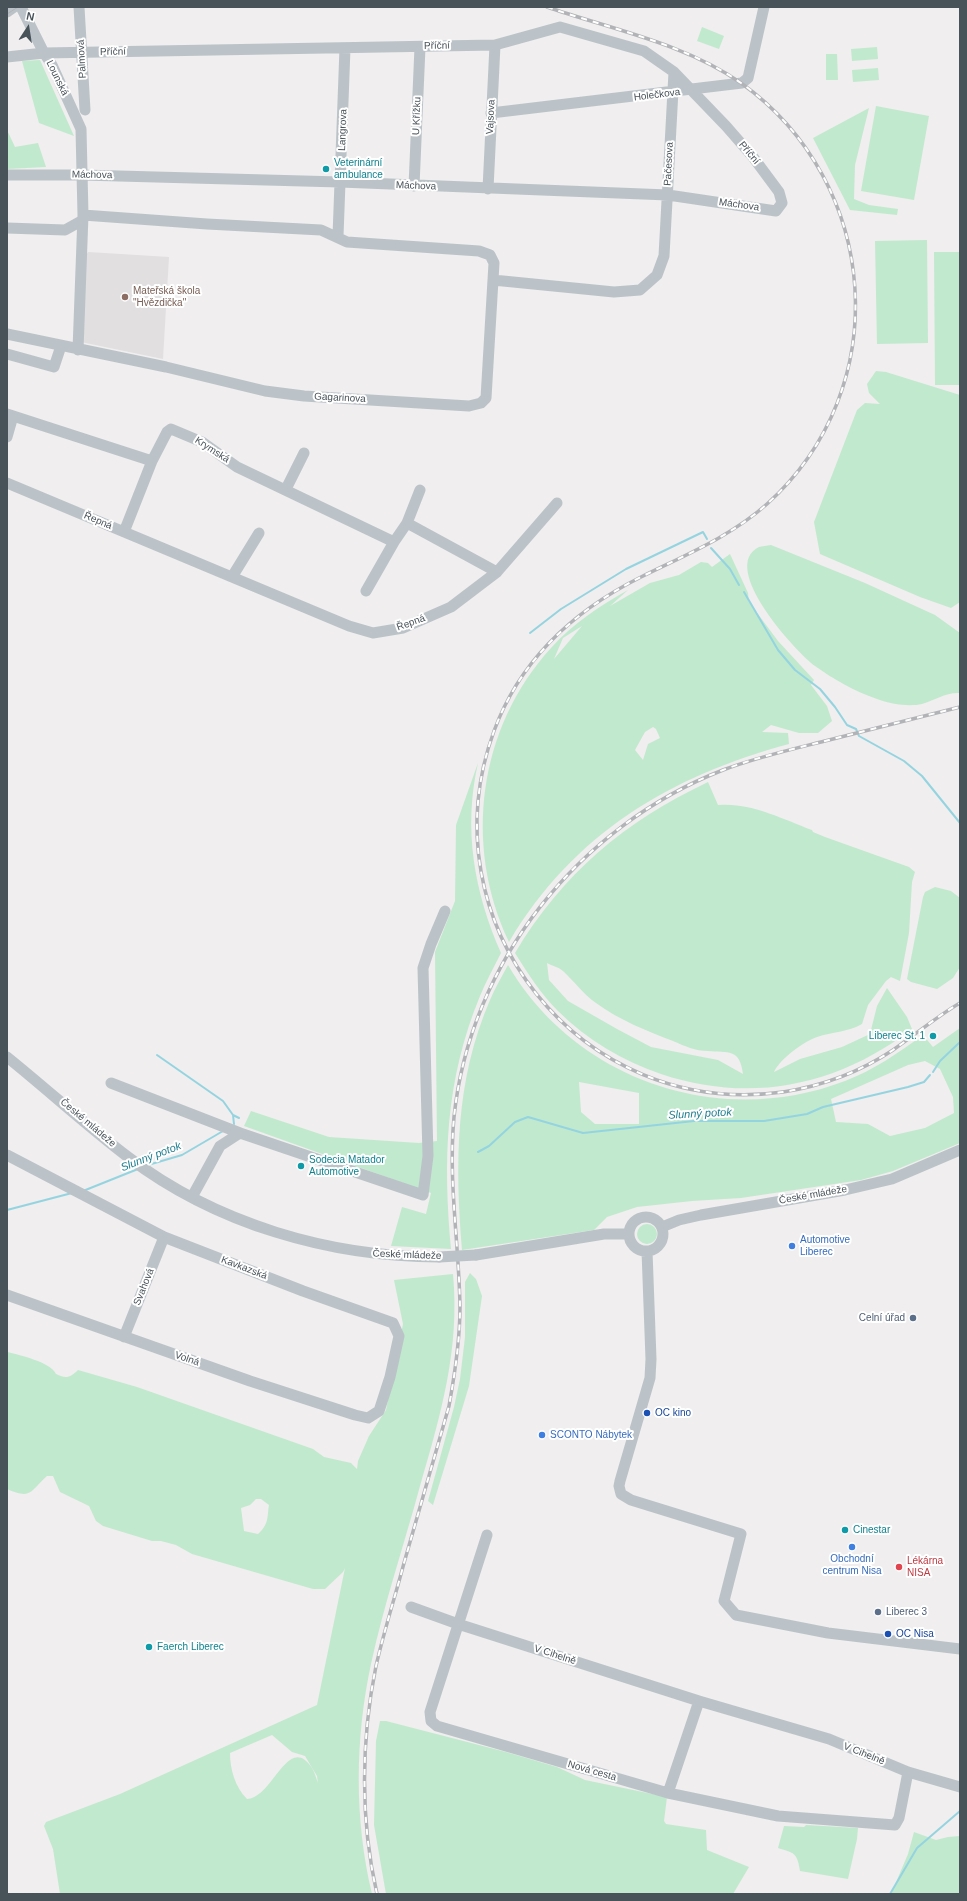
<!DOCTYPE html>
<meta charset="utf-8">
<style>
body{margin:0}
#map{position:relative;width:967px;height:1901px;overflow:hidden;background:#f0eeee;font-family:Arial,sans-serif}
canvas{display:block}
.frame{position:absolute;inset:0;border:8px solid #485259;pointer-events:none}
.north{position:absolute;left:8px;top:8px;width:40px;height:40px;-webkit-text-stroke:3px #fff;paint-order:stroke;rotate:12deg;font-size:11px;font-weight:700;line-height:16px;text-align:center;color:#485259}
.north::after{content:'';display:block;margin:auto;width:14px;height:18px;background:#485259;clip-path:polygon(50% 0,100% 100%,50% 72%,0 100%)}
</style>
<div id="map">
<canvas width="967" height="1901"></canvas>
<div class="frame"></div>
<div class="north">N</div>
</div>
<script>
const c = document.querySelector('canvas').getContext('2d');
c.lineJoin = 'round';
function fillPath(path, color) {
  c.fillStyle = color;
  c.fill(path, 'evenodd');
}
function strokePath(path, color, width, dash) {
  c.strokeStyle = color;
  c.lineWidth = width;
  c.lineCap = dash ? 'butt' : 'round';
  c.setLineDash(dash || []);
  c.stroke(path);
}
function write(font, color, halo, rows, align = 'center') {
  c.font = font + ' Arial,sans-serif';
  c.lineWidth = 4;
  c.setLineDash([]);
  c.textBaseline = 'middle';
  c.strokeStyle = halo;
  c.fillStyle = color;
  for (const [text, x, y, turn = 0] of rows) {
    c.save();
    c.translate(x, y);
    c.rotate((+turn || 0) * Math.PI / 180);
    c.textAlign = isNaN(turn) ? turn : align;
    if (halo) c.strokeText(text, 0, 0);
    c.fillText(text, 0, 0);
    c.restore();
  }
}
fillPath(new Path2D(`
 M88 252 169 257 163 359 81 342 85 257Z`), '#e1dfdf');
fillPath(new Path2D(`
 M702 27 724 36 719 49 697 41Z
 M877 47 878 59 852 61 851 49Z
 M826 54H837L838 80H826Z
 M40 60 74 136 39 123 22 61Z
 M878 68 879 80 853 82 852 70Z
 M876 106 929 116 914 200 861 191Z
 M869 108 855 165 854 199 869 205 898 209 897 215 850 210 813 138Z
 M7 130 15 147 38 143 46 167 7 169Z
 M927 240 928 343 877 344 875 241Z
 M934 252H960V385H935Z
 M876 371 886 372 960 395V602L951 608 920 597 820 554 814 522 857 410 865 403 880 404 869 393 867 384Z
 M771 545 865 583 935 615 960 633V693C946 692 935 700 922 704 909 707 890 704 877 699 856 692 833 679 815 666 796 652 718 567 759 547 762 546 767 546 771 545Z
 M730 554 748 593 749 602 778 641 814 680 811 685 827 706 832 721 818 733H799L771 725 762 732 788 733 789 744C670 776 573 834 509 942 463 845 478 728 551 648 573 623 600 606 628 590L610 606 650 583 679 575 701 562 708 563 712 567ZM582 626 554 659 563 638ZM653 727 656 729 660 738 648 744 643 760 635 750 645 732Z
 M478 763C463 828 474 892 501 953 494 967 486 981 480 996 445 1081 443 1159 451 1249L391 1246 402 1207 426 1214 431 1193 244 1126 251 1111 329 1137 419 1143 437 1141 435 952 455 901 456 825Z
 M708 782 718 805C750 802 783 819 812 830L813 832 825 837 909 867 915 872 912 882 909 933 900 981 891 977 886 981 868 1005 862 1024C848 1032 832 1032 817 1037 804 1041 779 1060 774 1072L800 1059 842 1047 870 1034 877 1006 887 988 907 1017 912 1029C837 1086 751 1104 661 1074 623 1061 587 1040 558 1011 541 994 528 974 515 953 563 873 624 822 708 782ZM547 963C552 966 559 967 563 971 575 982 583 994 596 1003 619 1020 647 1031 673 1041 684 1046 696 1051 708 1051 728 1053 740 1048 743 1074L718 1060 651 1047 617 1029 568 1001 549 980Z
 M935 887 951 891 960 898V967L953 978 937 989 911 982 907 979 923 897 925 892Z
 M508 965C576 1081 720 1129 845 1081 874 1070 898 1053 923 1035L933 1047 960 1028V1143L893 1171 861 1180 741 1198 692 1201 637 1207 607 1217 594 1230 462 1250C455 1163 455 1081 490 1000 495 988 502 976 508 965ZM925 1061 940 1069 953 1097 954 1113 925 1128 890 1136 868 1124 836 1122 831 1099 908 1065ZM579 1082 639 1093V1124H595L581 1112Z
 M637 1234a10 10 0 1 1 20 0a10 10 0 1 1-20 0Z
 M470 1273 476 1279 482 1296 469 1386 433 1505 428 1501 454 1407 460 1379 465 1337V1282Z
 M453 1274C460 1349 441 1414 420 1486 404 1545 384 1604 371 1664 355 1738 354 1819 372 1894H60L53 1849 44 1826 46 1822 120 1794 317 1705 345 1568 343 1572 325 1589H313L192 1554 176 1545 161 1541H152L103 1526 96 1521 89 1506 60 1492 53 1476H47C30 1491 32 1500 7 1489V1352C19 1355 51 1362 56 1374 66 1379 70 1378 78 1370L137 1387 313 1449 324 1457 351 1463 357 1469 358 1461 369 1436 386 1410 403 1324 394 1280ZM256 1499H261L269 1505C267 1518 269 1524 258 1534L244 1531 241 1508 250 1505ZM272 1735 292 1752 305 1756 317 1776 318 1783C316 1778 315 1773 312 1768 288 1732 273 1798 247 1799 235 1787 230 1769 230 1753Z
 M380 1721H386L506 1752 557 1767 585 1780 667 1797 664 1821 666 1824 706 1830 707 1850 749 1867 733 1894H386L374 1825 376 1741Z
 M806 1825 858 1828 857 1839 848 1879 800 1871C797 1853 795 1853 778 1848L784 1826 804 1827Z
 M914 1832 936 1840 948 1837 960 1836V1894H891L908 1854Z`), '#c1e9ce');
strokePath(new Path2D(`
 M711 548 730 569 739 585
 M744 592 778 650 795 670 820 689 835 707 847 725 856 729 859 736 904 761 922 776 960 823
 M530 633 561 609 626 569 703 532 707 539
 M157 1055 223 1101 233 1115
 M933 1072 940 1061 960 1042
 M234 1124 233 1115 239 1118
 M478 1152 489 1146 515 1122 528 1117 583 1133 694 1121H764L807 1114 823 1107 908 1087 924 1082 930 1075
 M148 1165 182 1155 223 1131
 M83 1191 138 1169
 M7 1210 72 1193
 M890 1894 917 1848 960 1811`), '#94d4e0', 2);
strokePath(new Path2D(`
 M21 7 44 53 52 65 81 129 83 215 78 350
 M79 7 85 110
 M7 12 14 7
 M7 57 44 53 495 45 560 27 644 51 674 72 726 126 753 157 779 192 782 203 776 211 668 195 340 182 82 175H7
 M491 113 742 83 748 78 764 7
 M414 186 420 47
 M488 189 495 45
 M7 228 65 230 83 220
 M338 236 345 48
 M493 280 614 292 640 290 657 275 664 256 674 72
 M7 334 166 367 265 391 304 396 469 406 481 403 486 398 494 263 490 255 479 251 347 242 321 230 207 224 83 215
 M7 354 54 367 61 346
 M7 414 152 461 167 432 171 429 202 442 237 467 394 542 407 523 497 572
 M7 437 13 416
 M7 483 349 626 373 633 403 628 451 607 497 572 557 503
 M286 489 304 453
 M407 523 420 490
 M124 532 152 461
 M232 577 259 533
 M366 591 394 542
 M7 1057C48 1090 87 1126 128 1157 216 1224 330 1257 439 1257
 M111 1083 240 1133 220 1146 192 1197
 M240 1133 423 1195 428 1156 423 968 431 944 445 911
 M7 1155 164 1237 303 1291 393 1323 399 1336 390 1377 379 1411 368 1418 355 1415 250 1381 7 1295
 M629 1234a17 17 0 1 1 34 0a17 17 0 1 1-34 0Z
 M662 1227 679 1220 701 1215 845 1190 892 1179 960 1150
 M647 1251 651 1359 650 1378 620 1481 619 1486 621 1494 631 1500 741 1534 724 1601 736 1615 828 1633 960 1649
 M476 1255 604 1234H629
 M124 1337 164 1237
 M487 1535 430 1712 431 1721 437 1726 668 1793 778 1816 895 1825 899 1818 908 1772
 M411 1607 458 1624 699 1701 829 1739 908 1772 960 1787
 M668 1793 699 1701`), '#bbc3c9', 11);
strokePath(new Path2D(`
 M7 14 18 7`), '#b1b3b7', 1);
const rail = new Path2D(`
 M547 7C611 29 686 44 741 83 881 183 896 388 767 504 730 537 685 555 641 577 575 610 520 660 494 731 424 922 580 1120 783 1092 822 1086 860 1072 893 1050 915 1035 936 1017 960 1003
 M377 1894C360 1820 361 1740 376 1666 384 1631 395 1597 404 1563 419 1511 434 1458 449 1406 455 1373 460 1340 460 1307 459 1243 448 1181 454 1117 470 962 579 826 723 770 757 757 793 749 829 740 872 729 916 718 960 707`);
strokePath(rail, '#b1b3b7', 3.5);
strokePath(rail, '#fff', 2, [6]);
strokePath(new Path2D(`
 M439 1257 476 1255`), '#bbc3c9', 11);
for (const [x, y, r, color] of [
 [326,169,4,"#0f9aa8"],
 [125,297,4,"#8d6e63"],
 [933,1036,4,"#0f9aa8"],
 [301,1166,4,"#0f9aa8"],
 [792,1246,4,"#3f7fe0"],
 [913,1318,4,"#5c6f8a"],
 [647,1413,4,"#1a4fb4"],
 [542,1435,4,"#3f7fe0"],
 [845,1530,4,"#0f9aa8"],
 [852,1547,4,"#3f7fe0"],
 [899,1567,4,"#e0444e"],
 [878,1612,4,"#5c6f8a"],
 [888,1634,4,"#1a4fb4"],
 [149,1647,4,"#0f9aa8"]
]) {
  const dot = new Path2D();
  dot.arc(x, y, r, 0, 2 * Math.PI);
  c.fillStyle = color;
  c.fill(dot);
  strokePath(dot, '#fff', 1.5);
}
write('10px', '#485259', '#fff', [
 ["Příční",437,46,-1],
 ["Příční",113,52,-1],
 ["Palmová",82,59,-93],
 ["Lounská",57,78,64],
 ["Holečkova",657,95,-7],
 ["U Křížku",417,116,-88],
 ["Vajsova",491,117,-87],
 ["Langrova",343,130,-88],
 ["Příční",749,153,50],
 ["Pačesova",669,164,-87],
 ["Máchova",92,175,1],
 ["Máchova",416,186,2],
 ["Máchova",739,205,8],
 ["Gagarinova",340,398,3],
 ["Krymská",212,450,33],
 ["Řepná",98,521,23],
 ["Řepná",411,623,-20],
 ["České mládeže",88,1123,40],
 ["České mládeže",813,1195,-10],
 ["České mládeže",407,1255,2],
 ["Kavkazská",244,1268,21],
 ["Svahová",144,1287,-68],
 ["Volná",187,1359,19],
 ["V Cihelně",555,1655,18],
 ["V Cihelně",864,1754,22],
 ["Nová cesta",592,1771,16]
]);
write('10px', '#0d838f', '#fff', [
 ["Veterinární",334,163],
 ["ambulance",334,175],
 ["Liberec St. 1",925,1036,"right"],
 ["Sodecia Matador",309,1160],
 ["Automotive",309,1172],
 ["Cinestar",853,1530],
 ["Faerch Liberec",157,1647]
], 'left');
write('10px', '#785e54', '#fff', [
 ["Mateřská škola",133,291],
 ["\"Hvězdička\"",133,303]
], 'left');
write('10px', '#366cbe', '#fff', [
 ["Automotive",800,1240],
 ["Liberec",800,1252],
 ["SCONTO Nábytek",550,1435],
 ["Obchodní",852,1559,"center"],
 ["centrum Nisa",852,1571,"center"]
], 'left');
write('10px', '#4e5e75', '#fff', [
 ["Celní úřad",905,1318],
 ["Liberec 3",886,1612,"left"]
], 'right');
write('10px', '#164399', '#fff', [
 ["OC kino",655,1413],
 ["OC Nisa",896,1634]
], 'left');
write('10px', '#be3a42', '#fff', [
 ["Lékárna",907,1561],
 ["NISA",907,1573]
], 'left');
write('italic 11px', '#1d7d8f', '#fff', [
 ["Slunný potok",700,1114,-3],
 ["Slunný potok",151,1157,-21]
]);
</script>
